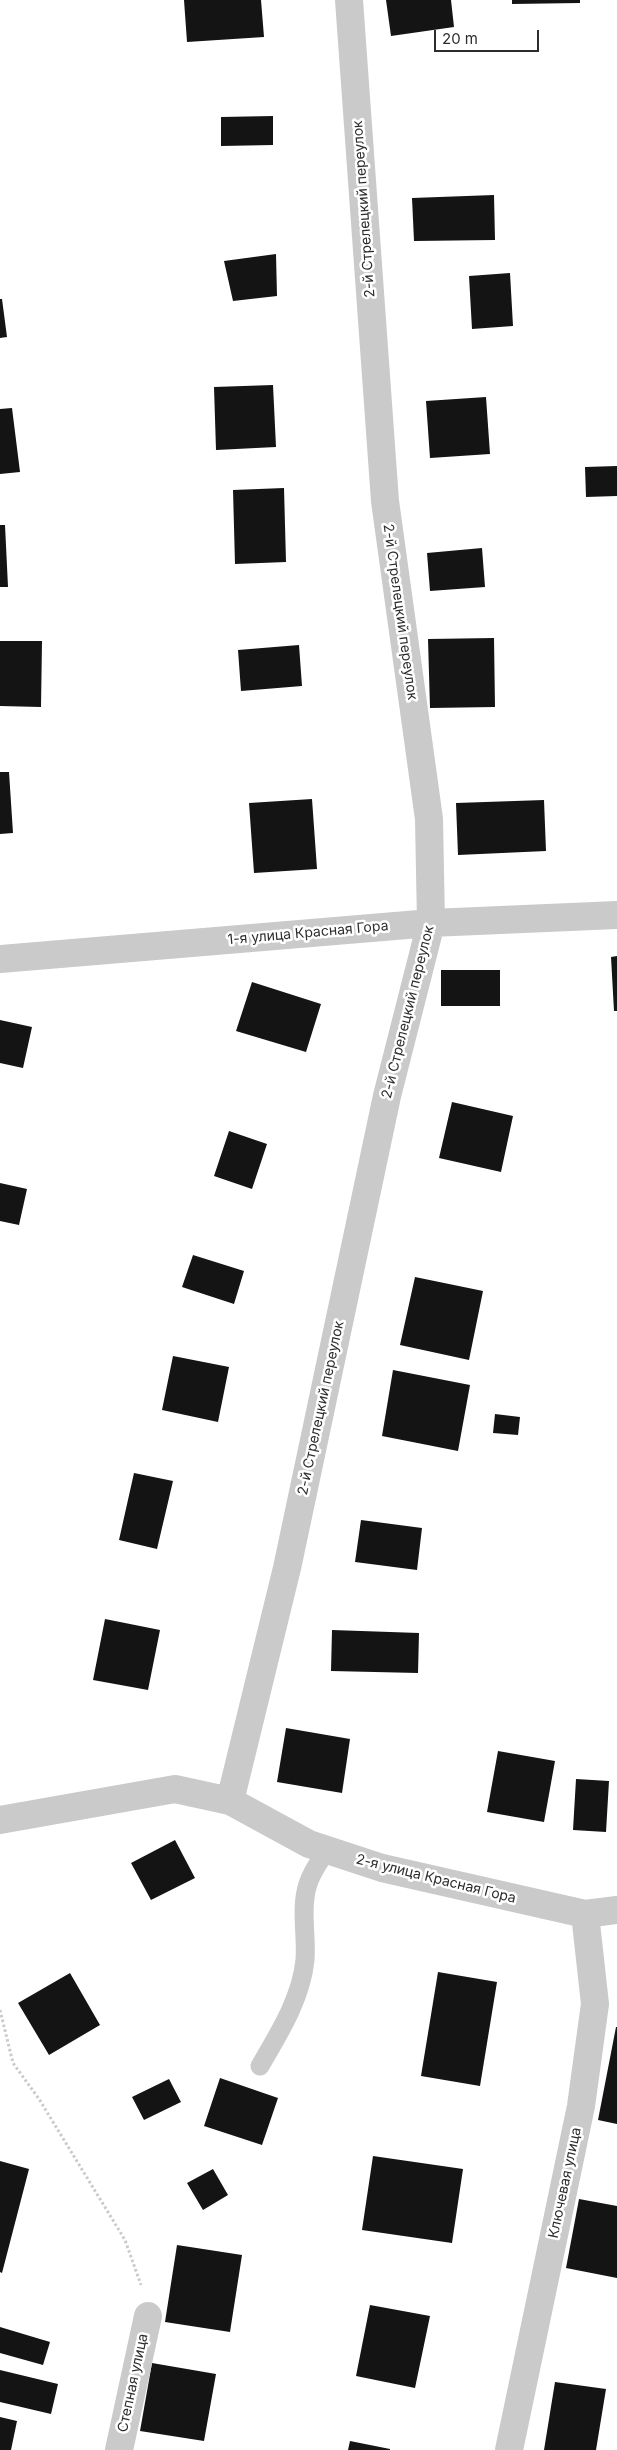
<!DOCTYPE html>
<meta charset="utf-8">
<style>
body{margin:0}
#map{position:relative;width:617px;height:2450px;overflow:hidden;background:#fff;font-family:Inter,sans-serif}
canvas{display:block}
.scale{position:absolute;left:434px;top:30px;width:105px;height:22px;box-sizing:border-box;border:2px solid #2d2d2d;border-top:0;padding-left:6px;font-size:15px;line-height:18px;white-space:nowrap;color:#2d2d2d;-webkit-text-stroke:4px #fff;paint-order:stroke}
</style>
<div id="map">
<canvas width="617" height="2450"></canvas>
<div class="scale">20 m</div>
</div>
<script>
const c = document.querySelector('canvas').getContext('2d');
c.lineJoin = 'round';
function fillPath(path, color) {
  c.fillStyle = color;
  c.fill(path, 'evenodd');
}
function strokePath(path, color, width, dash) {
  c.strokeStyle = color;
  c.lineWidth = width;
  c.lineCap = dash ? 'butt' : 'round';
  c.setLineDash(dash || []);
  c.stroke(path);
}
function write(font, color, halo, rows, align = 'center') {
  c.font = font + ' Inter,sans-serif';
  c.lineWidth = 5;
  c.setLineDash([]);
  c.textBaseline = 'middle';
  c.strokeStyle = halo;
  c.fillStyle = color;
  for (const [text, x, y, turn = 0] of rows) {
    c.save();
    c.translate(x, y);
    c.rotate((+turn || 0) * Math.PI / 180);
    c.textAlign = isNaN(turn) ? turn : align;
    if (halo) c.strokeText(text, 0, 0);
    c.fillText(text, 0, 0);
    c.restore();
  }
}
fillPath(new Path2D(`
 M184 0H261L264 37 187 42Z
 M386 0H451L454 27 391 36Z
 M512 0H580V3L512 4Z
 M273 116V145L221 146V117Z
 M494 195 495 240 414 241 412 198Z
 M276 254 277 296 233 301 224 261Z
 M510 273 513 326 472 329 469 276Z
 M0 299H2L7 337 0 338Z
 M273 385 276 447 216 450 214 387Z
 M486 397 490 454 430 458 426 401Z
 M12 408 20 472 0 474V409Z
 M617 466V496L586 497 585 467Z
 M284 488 286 562 235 564 233 490Z
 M0 525H5L8 587H0Z
 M482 548 485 587 430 591 427 553Z
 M494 638 495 707 430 708 428 639Z
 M0 641H42L41 707 0 706Z
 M299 645 302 686 241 691 238 650Z
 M0 772H9L13 833 0 834Z
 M312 799 317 869 254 873 249 803Z
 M544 800 546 851 458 855 456 803Z
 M617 956V1011H614L611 957Z
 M441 970H500V1006H441Z
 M252 982 321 1004 306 1052 236 1031Z
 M0 1020 32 1027 23 1068 0 1063Z
 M452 1102 513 1116 501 1172 439 1158Z
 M229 1131 267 1144 252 1189 214 1176Z
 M0 1183 27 1189 19 1225 0 1221Z
 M193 1255 244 1271 234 1304 182 1287Z
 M415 1277 483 1291 469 1360 400 1345Z
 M173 1356 229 1367 218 1422 162 1410Z
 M393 1370 470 1385 458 1451 382 1436Z
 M495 1414 520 1417 518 1435 493 1433Z
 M134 1473 173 1481 157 1549 119 1540Z
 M361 1520 422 1528 417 1570 355 1562Z
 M105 1619 160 1630 148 1690 93 1680Z
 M332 1630 419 1633 418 1673 331 1671Z
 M286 1728 350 1739 342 1793 277 1782Z
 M498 1751 555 1761 544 1822 487 1812Z
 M576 1779 609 1781 606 1832 573 1830Z
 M175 1840 195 1878 151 1900 131 1863Z
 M438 1972 497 1982 480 2086 421 2076Z
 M70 1973 100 2025 49 2055 18 2003Z
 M616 2027H617V2124L598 2120Z
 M220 2078 278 2098 262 2145 204 2126Z
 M169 2079 181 2102 144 2120 132 2097Z
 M373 2156 463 2169 452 2243 362 2230Z
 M0 2161 29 2169 2 2273 0 2272Z
 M213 2169 228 2195 203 2210 187 2183Z
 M579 2199 617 2206V2278L566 2268Z
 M177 2245 242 2255 230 2332 165 2322Z
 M370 2305 430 2316 415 2388 356 2376Z
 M0 2327 50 2342 43 2365 0 2353Z
 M152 2363 216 2374 204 2441 140 2431Z
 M0 2370 58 2384 51 2414 0 2402Z
 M555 2382 606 2389 596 2450H544Z
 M0 2417 17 2421 11 2450H0Z
 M350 2441 390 2449V2450H348Z`), '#141414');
strokePath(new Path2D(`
 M0 2010 13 2063 39 2099 125 2240 141 2285`), '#cacaca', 3, [2.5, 2.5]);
strokePath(new Path2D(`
 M260 2066C279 2033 301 1999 305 1960 307 1936 300 1908 308 1884 312 1871 320 1861 327 1850`), '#cacaca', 19);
strokePath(new Path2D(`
 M0 959 431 923 617 915
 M230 1801 287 1568 387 1096 431 923 429 819 385 501 349 0
 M0 1820 175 1789 230 1801 309 1844 382 1868 585 1914 617 1910
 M119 2450 148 2316
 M509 2450 581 2106 595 2004 585 1914`), '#cacaca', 28);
write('14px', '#2d2d2d', '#fff', [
 ["2-й Стрелецкий переулок",364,209,-94],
 ["2-й Стрелецкий переулок",400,612,82],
 ["1-я улица Красная Гора",308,933,-5],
 ["2-й Стрелецкий переулок",408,1012,-76],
 ["2-й Стрелецкий переулок",321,1408,-78],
 ["2-я улица Красная Гора",436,1879,14],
 ["Ключевая улица",565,2183,-78],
 ["Степная улица",133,2383,-78]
]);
</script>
